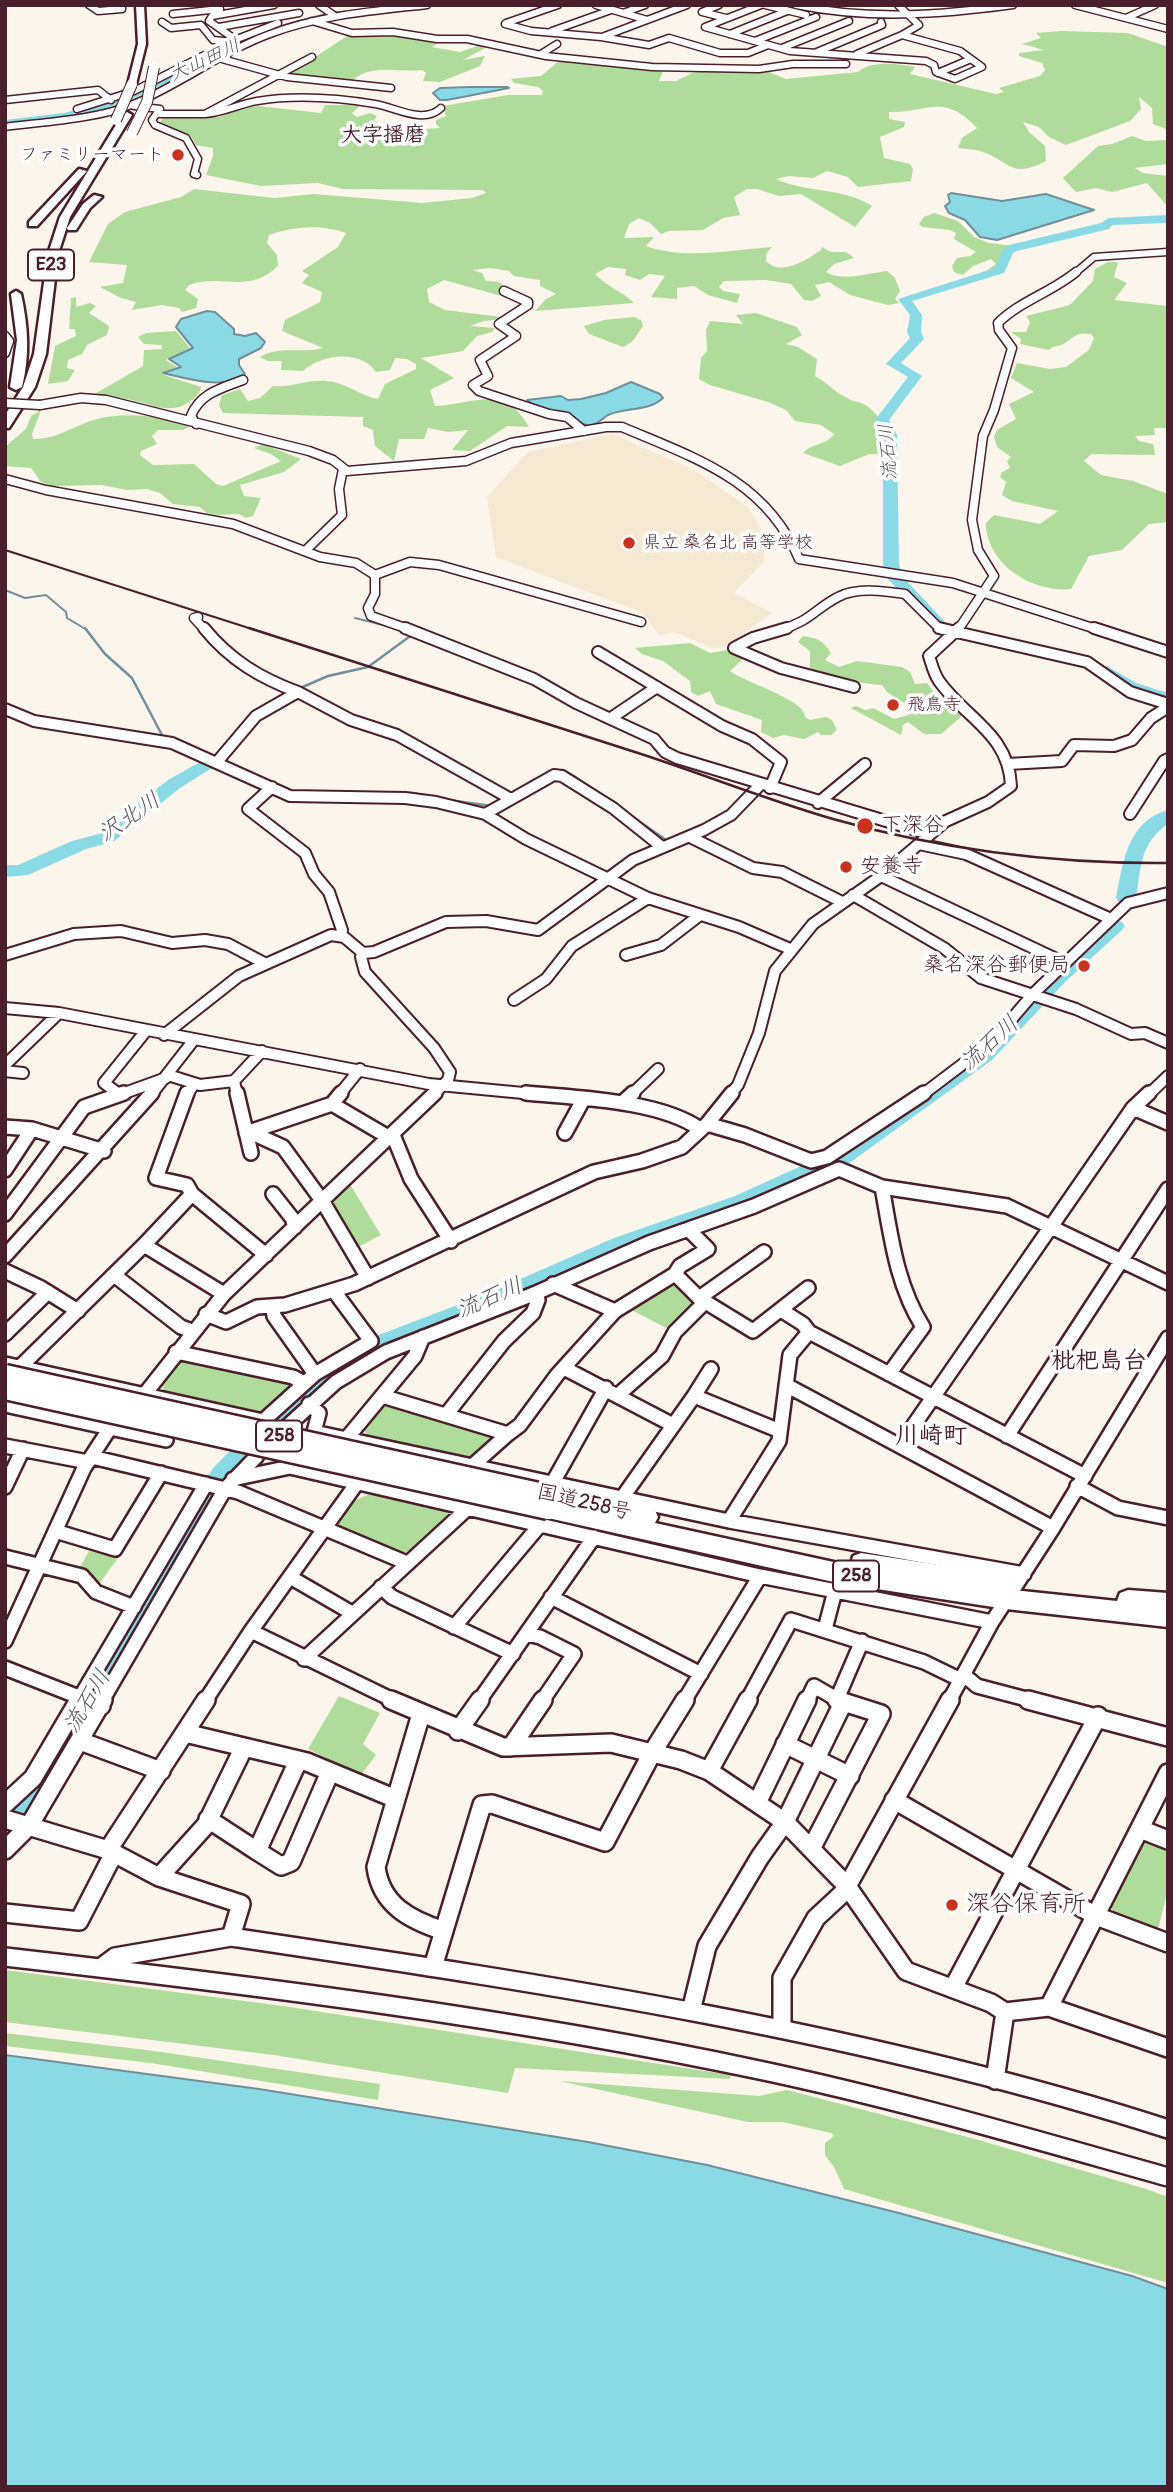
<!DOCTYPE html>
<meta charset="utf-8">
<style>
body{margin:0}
#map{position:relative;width:1173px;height:2492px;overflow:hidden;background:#fbf5eb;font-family:Pangolin,sans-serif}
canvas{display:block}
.frame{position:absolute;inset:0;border:7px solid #4a1f2b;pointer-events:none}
</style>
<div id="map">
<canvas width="1173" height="2492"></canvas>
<div class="frame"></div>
</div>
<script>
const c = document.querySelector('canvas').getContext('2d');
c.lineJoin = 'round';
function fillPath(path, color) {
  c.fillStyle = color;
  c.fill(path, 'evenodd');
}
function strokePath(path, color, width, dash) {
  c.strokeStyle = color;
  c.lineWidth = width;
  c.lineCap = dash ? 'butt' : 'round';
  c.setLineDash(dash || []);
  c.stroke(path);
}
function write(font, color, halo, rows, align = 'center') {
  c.font = font + ' Pangolin,"Klee One",sans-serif';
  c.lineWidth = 7;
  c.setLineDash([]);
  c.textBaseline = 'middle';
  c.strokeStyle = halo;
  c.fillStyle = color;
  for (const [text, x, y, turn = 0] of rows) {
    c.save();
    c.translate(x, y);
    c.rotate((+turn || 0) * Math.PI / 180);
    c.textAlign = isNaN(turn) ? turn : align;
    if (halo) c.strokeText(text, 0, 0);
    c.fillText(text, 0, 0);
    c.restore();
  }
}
fillPath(new Path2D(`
 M612 434 696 471 749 508 764 536V562L734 593 772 613 731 643 715 649 674 632 659 635 643 613 496 557 487 497 528 452Z`), '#f6e9d4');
fillPath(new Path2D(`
 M1061 31 1128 33 1168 47V130L1153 124 1152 108 1139 97 1141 109 1130 121 1066 145 1049 137 1039 127 1023 122 1029 132 1045 146 1046 161C1010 180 1010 160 980 151 973 149 965 149 958 148L962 138 977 128C943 92 928 113 889 112V119L905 122 904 127 880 137 884 158 910 164 913 169 911 181 858 187 848 177 827 171 813 178 789 176 776 179C806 193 843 187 872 206L855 227 801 194 779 196 757 189H747L734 197 740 215 723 218 703 230 669 231 661 234 650 223 639 218 629 224 624 238 654 237 646 246C685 260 732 250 772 247L766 254V261C781 277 806 260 821 250L822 247 831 252H846L854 258 834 264 826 272C841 282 870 273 887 271L895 278 900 291 895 299 899 303 888 305 850 295 829 282 815 285 821 296 812 301 804 300 791 284 766 280 724 281 719 287 723 291 740 294 737 303 708 295 694 286 677 288V299L651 297 665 276 649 274 640 280 625 275 626 269 608 267 595 274C607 287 622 291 634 303L535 311 546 299 556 294 540 286V280L514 276 509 271 490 268 472 270 482 273 486 281 499 282 511 290 505 297 444 280 427 289 429 302 445 310 510 318 484 321 470 326 495 328 492 332 477 336 463 351 421 358 454 378 430 390 435 406C476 404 504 383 529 427L507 426 470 451 452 450 468 430 448 432 428 428 424 439H399L394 461 375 446 373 430 363 426V417L223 413 219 405 222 395 240 389 248 401 260 398 273 386C291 388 308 379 327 381 345 382 360 396 378 399L385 384 416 369V364L407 359 395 358 390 370 376 372C361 349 321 354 303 371L281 370 282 361H268L260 357C279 345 303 354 323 348L282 331 285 320 320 302 322 292 302 283 309 275 302 271 338 247 346 233C323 224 293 226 269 235L267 243 277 255 278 266C247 295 224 273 189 285L185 290 198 299 196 308 182 312 179 308 162 305 132 310 136 302 121 298 100 287 123 283 127 265 89 262 108 224 125 212 181 197 194 189 274 198 314 194 422 203 472 198 486 193 483 190 343 189 318 183 261 186 206 175 213 156V148L196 145 190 135 159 125 163 117H219L246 107 258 106 321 113 325 105H361L352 113 357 117 370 113 377 116 374 120 379 124 414 125 406 130 440 128 436 124V120L446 116 443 106 508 95H542L543 91 538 87 514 83 511 79 541 76 560 60 603 62 663 71 659 81H676L692 73 707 70 769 72 786 79 858 72C872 60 898 64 915 67L910 74 996 94 1004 92 999 88 1040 76 1045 70 1042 63 1019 56V53L1044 50 1022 44 1041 38 1036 33Z
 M389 33 440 42 432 47 460 52 480 45 487 47 463 60 485 56 480 66 440 82 423 81 426 73 422 70C400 73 372 63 353 80L297 76 286 72 303 65 347 36Z
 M1132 136 1146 141 1168 140V164L1135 168 1143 173 1168 176V207L1147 183 1112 192 1096 188 1076 192 1063 178 1098 146 1112 144Z
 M934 213 958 221 974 237 989 243 1014 246C1003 258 1005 271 985 272L996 264 991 259 973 266 963 275 954 272 952 266 957 258 970 256 976 252 954 239 956 233 950 230 922 227 919 224 924 217Z
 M1108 262H1118L1114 277 1127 283 1114 300 1168 306V428H1154L1155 435 1135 436 1139 441 1153 444 1155 455 1091 454 1084 461 1101 475 1133 481 1168 494V522L1149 524 1122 550 1089 556 1071 589C1034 593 986 565 986 523L994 515 1040 524 1058 511 1012 501 1002 495 1006 482 1000 477 1002 472 1010 468 1007 461 1011 457 997 447 994 436 997 430 1016 419 1009 404 1034 392 1011 378 1017 363 1050 369 1066 367 1089 350 1094 338 1091 334C1078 332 1075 336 1065 343 1059 347 1054 345 1049 350L1020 344 1021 339 1011 332H1026L1030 322 1026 316 1070 305 1093 281 1095 269Z
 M76 297V307L90 303 96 306 89 313 109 326 107 335 87 345 82 354 68 360 67 368 75 370 68 381 48 384 55 346 76 336 75 329H69L71 298Z
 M756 313 797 327 802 335 786 344 798 347 817 359 815 376C826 382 836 393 847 398 853 402 862 402 867 406 881 416 895 440 884 454H869L840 466 803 453C812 443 827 445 834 434L821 425 795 421 786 410 768 402 710 385 699 379 701 358 707 351 706 330 710 321 743 324 736 315Z
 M634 317 641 320 643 326 632 342 623 347 589 334 584 326 604 320Z
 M176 331 190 348 166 360 177 367 161 374 201 387C200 393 197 396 192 400 171 417 150 403 127 399 116 397 105 396 93 395L143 366 144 350 162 349 161 345 144 344 138 337 146 333Z
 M41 410 32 434 33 439C57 440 78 423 101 418 128 412 157 417 184 421L190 426 183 430H158L152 436 157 444 141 451 140 455 153 465 194 464 216 484 223 486 281 461 271 454 254 448 263 444 301 459 284 472 240 485 244 496 261 498 253 516 246 518 239 514 218 515 207 513 200 507 173 504 160 493 147 489 127 490 102 485 53 486 41 482 31 468 5 466V447L26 429 31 416Z
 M803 636C820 639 823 641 831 653L825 660 839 667 857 661 902 667 910 672 915 684 927 683 933 691 961 714V717L941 734H924L908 722 903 725 901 735 851 708 856 706 865 710 873 708 894 719 908 715 912 708 887 692 882 685C857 683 834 679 810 672V651L798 642Z
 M690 643 710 653 728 650 741 655 743 659 730 671C746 683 806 700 805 717L810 720 826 717 832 720 837 730 831 735H821L818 732 804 739 784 735 773 738 761 732 762 720 716 704 710 691 698 696 691 692 690 681 663 661 642 654 635 648Z
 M348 1185 351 1186 381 1235 356 1248 331 1205Z
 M668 1284 678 1285 694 1302 693 1309 670 1330 628 1308Z
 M186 1359 290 1381 291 1388 266 1411 258 1414 167 1396 160 1381 176 1363Z
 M388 1404 489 1434 492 1441 475 1456 464 1458 369 1438 362 1426 380 1406Z
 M372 1493 447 1510 448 1518 410 1551 401 1553 336 1525 353 1501Z
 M89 1551 118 1558 99 1584 79 1569Z
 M339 1696 380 1713 363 1744 376 1755 361 1775 308 1749Z
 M1152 1840 1168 1847V1889L1157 1933 1116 1918 1111 1906 1142 1844Z
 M5 1970 283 2006 731 2075 730 2079 515 2068 508 2093 274 2055 5 2022Z
 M5 2033 154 2051 380 2084 378 2100 151 2063 5 2046Z
 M559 2081 759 2096 787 2090 975 2139 1146 2189 1168 2197V2283L844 2189 834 2167 825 2155V2143L834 2136 831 2133 783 2122H748Z`), '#afdc9a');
const water = new Path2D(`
 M470 87H507L509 88 447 100H440L433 93 440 88Z
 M951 193 1002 201 1046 194 1094 210 997 240 980 237 965 220 949 213 945 206 950 202 948 195Z
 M207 311 215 312 234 329V334L245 336 256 333 265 342 261 348 239 359V365L245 374C225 391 186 378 163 373L181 367 169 359 193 348 176 327 181 319Z
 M631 382 660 394 663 398C648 412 625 407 608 415 601 419 599 424 589 426L538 408 527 400 561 396 568 400 581 399 606 393Z
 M5 2055 259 2089 588 2142 707 2165 895 2212 1132 2276 1168 2289V2487H5Z`);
fillPath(water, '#8adae6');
strokePath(water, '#708f9b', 2);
strokePath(new Path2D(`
 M273 28 326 14 365 9
 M232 48 263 32
 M5 590 25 598 46 595 66 612 67 618 87 630
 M355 618 391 627`), '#708f9b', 2);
strokePath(new Path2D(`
 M85 628 105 654 132 678 163 737 167 738
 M298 689 328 676 368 667 413 634
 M174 740 215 757
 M554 772 563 770 574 776 669 842
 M278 786 291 791 413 793 430 797
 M441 799 492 806`), '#708f9b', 2.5);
fillPath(new Path2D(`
 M222 50 231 52 124 103 64 119 5 126V120L64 113 116 99Z
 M1168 215V223L1112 225 1109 229 1017 251 1013 253 1004 273 912 301 922 315 921 332 924 339 901 363 922 376 889 420 897 435 899 564 902 576 945 622 943 625H931L889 580 883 564V435L875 420 908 377 886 364 910 338 907 332 910 315 898 299 995 268 1002 251 1009 245 1101 223 1109 218Z
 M1107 666 1136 683 1168 693V704L1124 691 1099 671Z
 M209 757 215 758 218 762 215 766 180 788 113 842 86 849 28 875 5 877V865H18L72 841 99 834 168 780Z
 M1168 810V824C1140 843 1141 867 1136 898L1133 902H1119L1116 898C1123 863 1127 821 1168 810Z
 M1115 920 1122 922 1125 926 1122 930 1064 983 992 1060 848 1164 751 1208 630 1250 500 1307 392 1350 347 1376 293 1420 231 1484 86 1728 76 1732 66 1728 62 1719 66 1710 213 1468 275 1406 329 1362 376 1336 484 1295 614 1238 735 1196 832 1152 978 1050 1050 973 1108 922Z
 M53 1744 63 1748 67 1757C54 1786 36 1829 5 1842V1806L23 1786 43 1748Z`), '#8adae6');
const minorFar4 = new Path2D(`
 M89 5 98 11 122 9V5
 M319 5 335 16
 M596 5 647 20
 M719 5 702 12 726 18
 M761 5 705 27 790 51 926 61 934 65 936 72 955 79 982 67 960 51 902 35 919 25 898 5
 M765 5 806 15
 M796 5C869 20 940 15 1013 5
 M1075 5 1168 29
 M623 13 645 5
 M173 14 220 9
 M1126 18 1155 5
 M312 21 352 33 393 32 437 39H467L546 56 652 67 759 69 793 64H846
 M162 22 171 28 201 25 213 40 234 42
 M506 23 558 5
 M505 24 531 31 601 37 649 45 669 38 720 53H748L768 45
 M219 27 299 13
 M552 31 611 10
 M730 34 787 11
 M602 37 687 5
 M236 40 209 21 212 16 274 5
 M755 41 816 17
 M782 48 849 21
 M817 52 882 25 881 22
 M541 54 557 44
 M857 54 902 35
 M222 59 287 77 391 88
 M938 73 971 59
 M5 100 98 90 111 100
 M134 106 160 109 152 120 155 125 186 138 198 159 194 174 197 175
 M77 109 134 91 232 41 278 23
 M157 114H205L312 57
 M205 114C223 113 239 104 257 101 294 95 338 98 375 104 395 107 423 125 441 108
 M5 127C43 122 97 119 131 105 179 86 221 52 270 34 320 15 374 11 427 5
 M1074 274 1094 257 1168 252`);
const minorFar3 = new Path2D(`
 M504 291 528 302V305L499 324 516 336 480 360 488 376 473 385 479 391 549 414 567 417 584 431
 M5 336 9 341 5 353
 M40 405 81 398 106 400 309 451 333 460 347 471 466 461 511 443 606 427H622C695 458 766 480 799 559L953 583 1099 630
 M196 424 191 416C200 393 222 388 243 380
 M5 479 46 490 233 524 320 557 356 563 375 575V594L368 608 371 616 411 630
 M305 551 342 515 339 489 343 469
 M375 575 410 562 439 565 641 622
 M198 617 194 618 205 630
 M780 630C809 622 815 609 838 597 857 587 885 591 905 594L940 629 944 630
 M958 630 994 576 978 550 972 520 983 436 994 410 1012 348 999 330 998 323C1020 301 1052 292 1076 272`);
const minorFar2 = new Path2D(`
 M204 628C230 660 260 678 298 692L256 716 217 762
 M405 628 534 679 576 703 654 739 665 752 677 758 929 834
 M787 628 753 638 734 648 781 668 854 687
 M939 628 1087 662 1130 692 1168 704
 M1094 628 1168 652
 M598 652 722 726 752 739 781 762 770 788
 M298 692 351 720 397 735 511 799
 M5 709 34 721 172 743 290 796 405 798 436 802 485 814 554 775 562 776 613 808 662 847
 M611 718 657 687
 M1008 764 1062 761 1074 745 1114 746 1132 740 1151 718 1168 707
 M272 787 248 809 305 853 314 874 329 892 342 930 341 935
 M818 803 865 764
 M485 814 526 839 648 898 739 927 790 949
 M1130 814 1164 761 1168 759
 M690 837 753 868 782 872 842 902
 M919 844 966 854 1111 919
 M881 876 1065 963
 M853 895 944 948 981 978 1076 1009 1131 1034 1145 1033 1168 1043
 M363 953 361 957 365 972 434 1048 450 1072 448 1080 433 1095
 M5 955 74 934 121 931 172 943 205 940 228 944 266 964
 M626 955 661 945 700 915
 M514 1000 546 979 572 946 648 898
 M5 1008 59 1013 429 1084 544 1095
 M164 1035 239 976 331 935 344 937 363 953 374 952 446 922 486 921 538 930 633 860 704 830 731 815 760 785
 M5 1065 59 1013
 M5 1071 23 1073
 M168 1075 200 1085 234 1081
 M119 1094 104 1083 145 1032
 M119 1095 166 1078
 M151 1095 193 1041
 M187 1095 194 1084
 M237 1095 234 1081 262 1051
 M339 1095 360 1069
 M631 1095 658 1069
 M730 1095 738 1085 759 1033 775 971 813 924 881 876 946 821 988 802 1011 786C1009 734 966 719 939 681 934 674 932 665 929 656L959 628
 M922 1095 992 1042 1033 994 1128 903 1168 893
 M1148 1095 1168 1076`);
const minorFar1 = new Path2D(`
 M187 1093 156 1178 187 1185 192 1194 266 1255
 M237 1093 251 1153
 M526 1093C576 1098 659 1100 700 1129
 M623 1102 633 1093
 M332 1104 341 1093
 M1133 1108 1168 1123
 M707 1124 745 1135 811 1161 827 1157 924 1093
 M5 1127 32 1129 104 1151
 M250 1132 283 1147 323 1202 368 1278
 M246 1133 332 1104 390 1138
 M565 1133 583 1100
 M393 1135 411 1179 451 1241
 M5 1170 32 1129
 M882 1187C891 1236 896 1284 923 1327L889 1374
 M273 1194 292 1218 295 1227
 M5 1214 84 1107 124 1093
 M688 1229 708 1249 680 1266 675 1274 699 1298 753 1331 808 1288
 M144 1245 192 1194
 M5 1256 152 1093
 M5 1271 41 1288 78 1311
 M114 1275 181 1327 192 1331
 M699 1298 764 1252
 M273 1307 274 1316 315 1374
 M781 1310 803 1324 809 1332
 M615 1311 675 1274
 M206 1314 226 1322 257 1307 285 1305 354 1284 594 1172 642 1161 682 1147 707 1124 732 1093
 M5 1334 48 1292
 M176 1352 293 1377 304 1383
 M5 1364 263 1421 315 1374 371 1341 334 1291
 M20 1367 144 1245 224 1294
 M564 1368 673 1425
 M786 1385 1053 1528
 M144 1395 224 1294 435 1093
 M618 1395 662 1356 675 1332 706 1301
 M382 1396 508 1434 472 1466
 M694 1396 711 1369
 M309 1404 319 1413 314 1432 729 1521 1024 1574
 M5 1405 110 1428 84 1468 5 1641
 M446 1415 504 1341 533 1313 538 1300 536 1293
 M110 1428 166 1440
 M282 1431 336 1382 386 1352 536 1293 649 1243 754 1206 839 1169 882 1187 1007 1206 1168 1283
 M508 1434 520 1425 557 1375 615 1311 553 1284
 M1007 1436 1168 1189
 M347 1438 415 1356 423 1337
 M900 1445 1133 1108 1149 1093
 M5 1446 88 1462
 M92 1457 238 1492 407 1563
 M233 1479 290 1467 760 1576 992 1622
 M552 1484 606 1388
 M1077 1486 1118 1508 1168 1518
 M5 1487 23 1449
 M622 1498 694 1396 780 1431
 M729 1521 779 1441 790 1355 809 1332 1085 1476
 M55 1531 115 1549 161 1473
 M5 1557 82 1576 96 1592 134 1607
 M290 1577 352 1613
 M381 1587 392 1597 513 1654
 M551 1597 701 1674
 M454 1627 540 1525
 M825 1629 835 1591
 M251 1631 395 1701
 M527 1634 540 1637 574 1654 542 1701
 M304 1659 468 1508
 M5 1668 89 1701
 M964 1675 977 1686 1034 1701
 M837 1699 862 1641
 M78 1701 206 1484
 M102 1701 225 1489 257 1456
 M205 1701 251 1631 357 1483
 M479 1701 594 1537
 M684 1701 760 1576
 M747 1701 791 1620 924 1662 961 1680
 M807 1701 814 1686 840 1701
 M949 1701 992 1622 1053 1528 1168 1338`);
const minor = new Path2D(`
 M85 1700 101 1706
 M391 1700 503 1747 611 1743 681 1760 709 1771 785 1822 847 1886 906 1971 991 2003 1005 2012 1049 2007 1168 1773
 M1028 1700 1168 1737
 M421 1714 376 1867C381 1905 410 1920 444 1931
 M458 1731 480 1700
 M185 1733 307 1762 396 1799
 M80 1741 161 1771
 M785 1744 850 1776
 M511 1747 543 1700
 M298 1761 257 1851 281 1866 291 1862 330 1772
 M709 1771 748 1700
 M894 1800 1096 1916 1168 1943
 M758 1801 807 1700
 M5 1804 33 1778 79 1700
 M5 1819 108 1850 206 1700
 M208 1819 257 1851
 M1140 1829 1168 1840
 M811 1849 881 1714 837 1700
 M5 1850 29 1826 103 1700
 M108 1850 159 1877 241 1904 231 1937C546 1984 864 2031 1168 2129
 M159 1877 206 1825 244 1747
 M5 1913 79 1921 113 1855
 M5 1957C258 1986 510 2017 759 2070 897 2099 1032 2139 1168 2177
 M103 1966 115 1957 231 1937
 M433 1967 482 1805 492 1804 605 1842 652 1753 685 1700
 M953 1988 1098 1716
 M1049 2007 1168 2048
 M691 2011 707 1946 760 1857 785 1822 843 1703
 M782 2029V1978L816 1918 844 1892 950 1700
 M995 2080 1005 2012`);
const highway = new Path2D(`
 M136 5H144L146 44 136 84 132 87 128 84 138 44Z
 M127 112 132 115 70 217 58 254 46 354 35 387 9 428H5V415L23 387 34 354 48 254 60 217 122 115Z
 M79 169 87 171 37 226H29V222Z
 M94 195 102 197 90 208 76 230H68L67 228 83 204Z
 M16 291 21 294C28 326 30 355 22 387L16 390 10 387 17 340 11 294Z
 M552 1487 647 1508 655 1510 658 1517 655 1523 838 1563 851 1565 853 1556 861 1553 1004 1575 1012 1578 1015 1585 1013 1590 1117 1601 1120 1593 1128 1590 1168 1593V1627L1006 1609 838 1583 548 1518 540 1516 537 1509 544 1501 541 1496 544 1489Z`);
strokePath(minorFar4, '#4a1f2b', 9);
strokePath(minorFar3, '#4a1f2b', 11);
strokePath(minorFar2, '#4a1f2b', 14);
strokePath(minorFar1, '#4a1f2b', 18);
strokePath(minor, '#4a1f2b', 22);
strokePath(highway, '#4a1f2b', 5);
strokePath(minorFar4, '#fff', 6);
strokePath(minorFar3, '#fff', 8);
strokePath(minorFar2, '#fff', 10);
strokePath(minorFar1, '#fff', 13);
strokePath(minor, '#fff', 17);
fillPath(highway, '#fff');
strokePath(new Path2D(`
 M5 550 255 630`), '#4a1f2b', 2);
strokePath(new Path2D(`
 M249 628C379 670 508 711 638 753 703 774 767 800 833 819 943 850 1054 864 1168 863`), '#4a1f2b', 2.5);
const minorBridge = new Path2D(`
 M5 403 40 405`);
const highwayBridgeFar1 = new Path2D(`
 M116 120 132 84
 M132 133 147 102 154 67`);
const highwayBridge = new Path2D(`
 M5 1375 552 1496
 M5 1389 548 1509`);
strokePath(minorBridge, '#4a1f2b', 11, []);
strokePath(highwayBridgeFar1, '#4a1f2b', 12, []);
strokePath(highwayBridge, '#4a1f2b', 25, []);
strokePath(minorBridge, '#fff', 8);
strokePath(highwayBridgeFar1, '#fff', 10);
strokePath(highwayBridge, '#fff', 20);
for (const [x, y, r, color] of [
 [178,155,7,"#c8321e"],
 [629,543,7,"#c8321e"],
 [893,705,7,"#c8321e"],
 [865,826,9,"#c8321e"],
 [846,867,7,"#c8321e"],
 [1084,966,7,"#c8321e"],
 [952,1905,7,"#c8321e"]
]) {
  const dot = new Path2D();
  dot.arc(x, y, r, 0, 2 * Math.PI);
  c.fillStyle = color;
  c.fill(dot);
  strokePath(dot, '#fff', 2.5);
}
write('18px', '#4a1f2b', '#fff', [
 ["ファミリーマート",164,155,"right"],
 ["県立 桑名北 高等学校",643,543],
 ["飛鳥寺",907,705]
], 'left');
write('italic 19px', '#5d5763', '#fff', [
 ["大山田川",205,61,-25],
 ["流石川",889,452,-95]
]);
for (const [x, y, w] of [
 [51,265,46],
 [279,1436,46],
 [856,1576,46]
]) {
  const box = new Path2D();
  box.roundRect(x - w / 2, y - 15.5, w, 31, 5);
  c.fillStyle = '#fff';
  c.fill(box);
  strokePath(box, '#4a1f2b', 2);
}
write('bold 19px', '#4a1f2b', null, [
 ["E23",51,265],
 ["258",279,1436],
 ["258",856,1576]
]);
write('bold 21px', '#4a1f2b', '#fff', [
 ["大字播磨",383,136]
]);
write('21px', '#4a1f2b', '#fff', [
 ["下深谷",881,826],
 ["安養寺",860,867],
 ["桑名深谷郵便局",1070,966,"right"]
], 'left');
write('21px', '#4a1f2b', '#fff', [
 ["国道258号",584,1503,13]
]);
write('italic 23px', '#5d5763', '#fff', [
 ["沢北川",130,818,-34],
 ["流石川",990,1044,-42],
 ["流石川",490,1299,-23],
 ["流石川",88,1702,-59]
]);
write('bold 24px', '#4a1f2b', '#fff', [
 ["枇杷島台",1099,1362],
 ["川崎町",931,1437]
]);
write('24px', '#4a1f2b', '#fff', [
 ["深谷保育所",966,1905]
], 'left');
</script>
